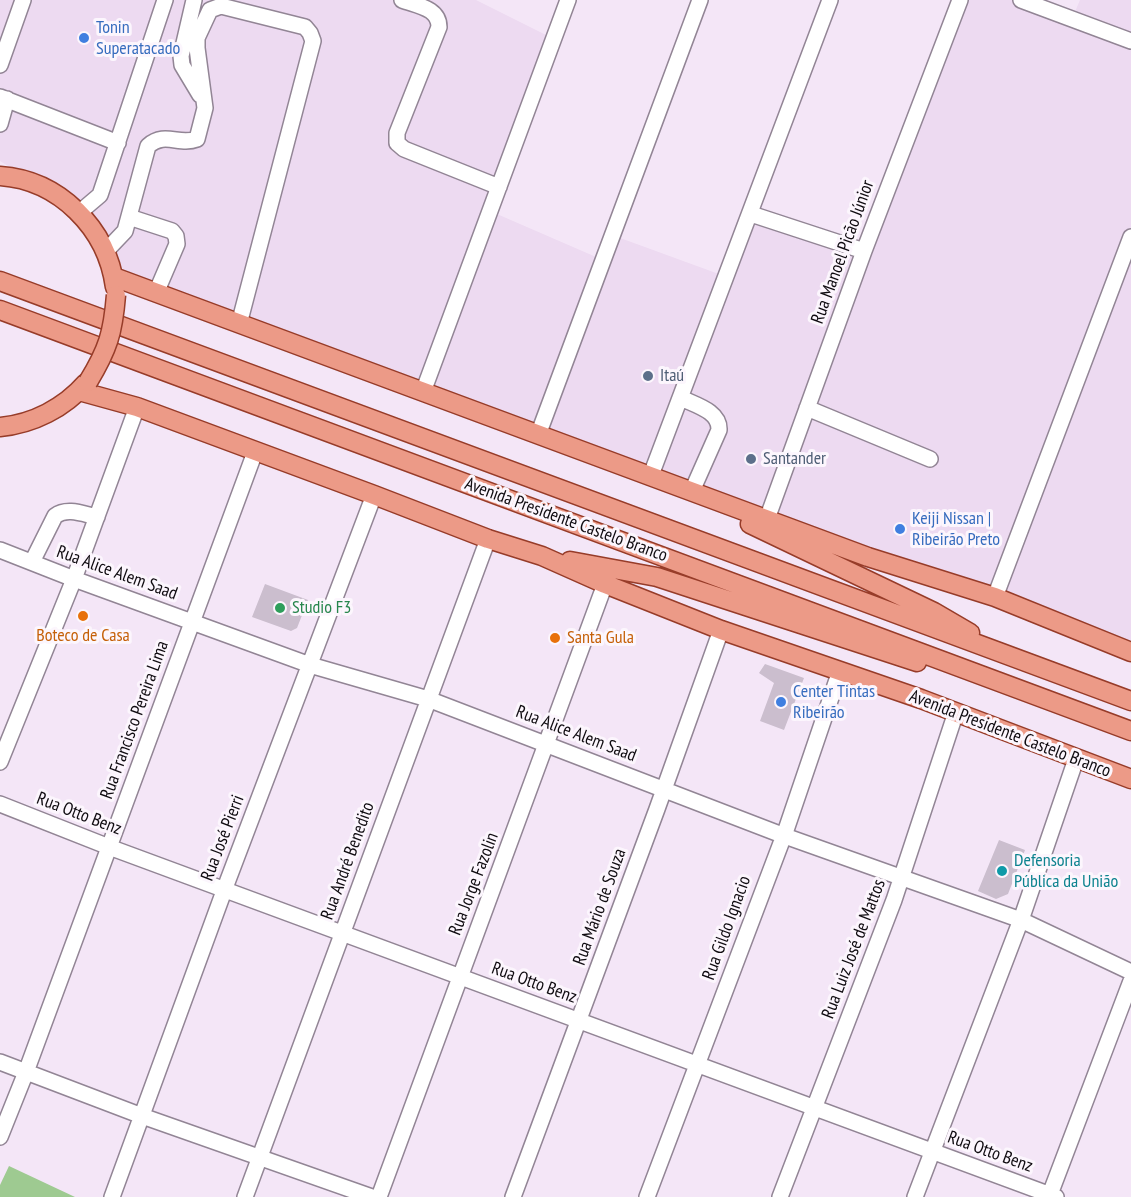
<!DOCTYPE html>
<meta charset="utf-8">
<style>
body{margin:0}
canvas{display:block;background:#f4e6f7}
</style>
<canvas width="1131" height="1197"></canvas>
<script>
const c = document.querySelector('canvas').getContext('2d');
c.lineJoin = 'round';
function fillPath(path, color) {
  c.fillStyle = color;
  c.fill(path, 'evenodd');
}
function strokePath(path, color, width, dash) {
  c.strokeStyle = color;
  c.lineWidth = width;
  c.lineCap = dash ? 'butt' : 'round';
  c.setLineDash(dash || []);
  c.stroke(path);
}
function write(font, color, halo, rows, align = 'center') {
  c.font = font + ' "PT Sans Narrow",sans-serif';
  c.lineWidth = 6;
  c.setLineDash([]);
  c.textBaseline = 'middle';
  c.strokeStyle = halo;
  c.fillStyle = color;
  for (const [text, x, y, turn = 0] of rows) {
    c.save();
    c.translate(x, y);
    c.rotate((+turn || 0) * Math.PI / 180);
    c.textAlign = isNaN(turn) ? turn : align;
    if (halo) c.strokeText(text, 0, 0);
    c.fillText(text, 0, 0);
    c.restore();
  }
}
fillPath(new Path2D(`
 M0 0H476L554 39 490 211 603 260 612 235 727 277 751 214 864 250 960 0H1021L1072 19 1080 0H1131V652L114 277 72 206 0 161Z`), '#eddaf1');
fillPath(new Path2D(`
 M9 1166 75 1197H0V1185Z`), '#9eca91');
fillPath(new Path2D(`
 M265 584 308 600 297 628 291 631 252 617Z
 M765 664 804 678 784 730 760 721 774 683 759 673Z
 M999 840 1025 850 1008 894 996 899 978 891Z`), '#cbbece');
const minor = new Path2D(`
 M194 0 181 56 182 65 200 95
 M402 0C418 6 439 8 439 27L397 133V143L404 149 499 187
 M1021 0 1131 41
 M0 65 23 0
 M0 97 118 143
 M0 124 7 99
 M80 212 100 195 165 0
 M751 214 864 251
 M129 217 172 231 176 236 177 244 156 293
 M105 252 125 231 148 146C165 131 179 146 197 139L205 108 197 48V38L210 10 221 6 305 27 310 33 313 41 239 324
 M423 392 568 0
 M681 398C695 405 720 411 719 430L692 491
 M807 408 930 459
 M538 435 700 0
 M651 475 830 0
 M767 519 864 251 960 0
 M0 550 74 579 310 665 428 699 782 835 1021 920 1131 972
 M32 562 55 516C67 507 83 514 97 517
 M995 597 1131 237
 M0 762 74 579 137 407
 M0 804 109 847 1056 1197
 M0 1062 142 1116 372 1197
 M0 1137 26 1072 255 452
 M112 1197 228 880 374 495
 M245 1197 488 539
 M379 1197 605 584
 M513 1197 657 809 721 630
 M647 1197 786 830 840 671
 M780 1197 894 900 956 712
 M915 1197 1022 917 1076 759
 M1049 1197 1131 981`);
const major = new Path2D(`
 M0 176C59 180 107 228 115 287
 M114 277 868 557 995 597 1131 652
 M0 281 1131 701
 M0 310 1131 731
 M79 391 137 407 374 495 488 539 542 556 605 584 721 630 921 699 1131 779
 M0 427C33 424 64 408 86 383
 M750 524 934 612 970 633
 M570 561 657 577 917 662`);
strokePath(minor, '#928595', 18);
strokePath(major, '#973c29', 21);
strokePath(minor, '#fff', 15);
strokePath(major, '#ec9a87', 18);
const majorBridge = new Path2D(`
 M88 382C108 349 113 333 116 295`);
strokePath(majorBridge, '#973c29', 21, []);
strokePath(majorBridge, '#ec9a87', 18);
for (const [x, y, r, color] of [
 [84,38,6,"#3f7fe0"],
 [648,376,6,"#5c6f8a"],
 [751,459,6,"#5c6f8a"],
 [900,529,6,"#3f7fe0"],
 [280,608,6,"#2e9e5b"],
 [83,616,6,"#e8710a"],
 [555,638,6,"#e8710a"],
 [781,702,6,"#3f7fe0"],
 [1002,871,6,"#0f9aa8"]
]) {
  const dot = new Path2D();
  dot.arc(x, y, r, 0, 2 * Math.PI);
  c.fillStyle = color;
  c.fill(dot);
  strokePath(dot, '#fcf6fd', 2);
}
write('18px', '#366cbe', '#fcf6fd', [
 ["Tonin",96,28],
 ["Superatacado",96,49],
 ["Keiji Nissan |",912,519],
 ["Ribeirão Preto",912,540],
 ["Center Tintas",793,692],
 ["Ribeirão",793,713]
], 'left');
write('18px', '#0f0b10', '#fcf6fd', [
 ["Rua Manoel Picão Júnior",843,252,-70],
 ["Avenida Presidente Castelo Branco",566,520,20],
 ["Rua Alice Alem Saad",117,573,20],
 ["Rua Francisco Pereira Lima",135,720,-70],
 ["Rua Alice Alem Saad",576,734,21],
 ["Avenida Presidente Castelo Branco",1010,734,21],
 ["Rua Otto Benz",79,814,21],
 ["Rua José Pierri",223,838,-69],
 ["Rua André Benedito",348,861,-70],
 ["Rua Jorge Fazolin",474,884,-69],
 ["Rua Mário de Souza",600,907,-70],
 ["Rua Gildo Ignacio",727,928,-70],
 ["Rua Luiz José de Mattos",854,949,-69],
 ["Rua Otto Benz",534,983,20],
 ["Rua Otto Benz",990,1152,20]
]);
write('18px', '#4e5e75', '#fcf6fd', [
 ["Itaú",660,376],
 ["Santander",763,459]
], 'left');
write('18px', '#27864d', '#fcf6fd', [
 ["Studio F3",292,608]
], 'left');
write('18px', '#c56008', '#fcf6fd', [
 ["Boteco de Casa",83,636],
 ["Santa Gula",567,638,"left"]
]);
write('18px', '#0d838f', '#fcf6fd', [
 ["Defensoria",1014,861],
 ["Pública da União",1014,882]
], 'left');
</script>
